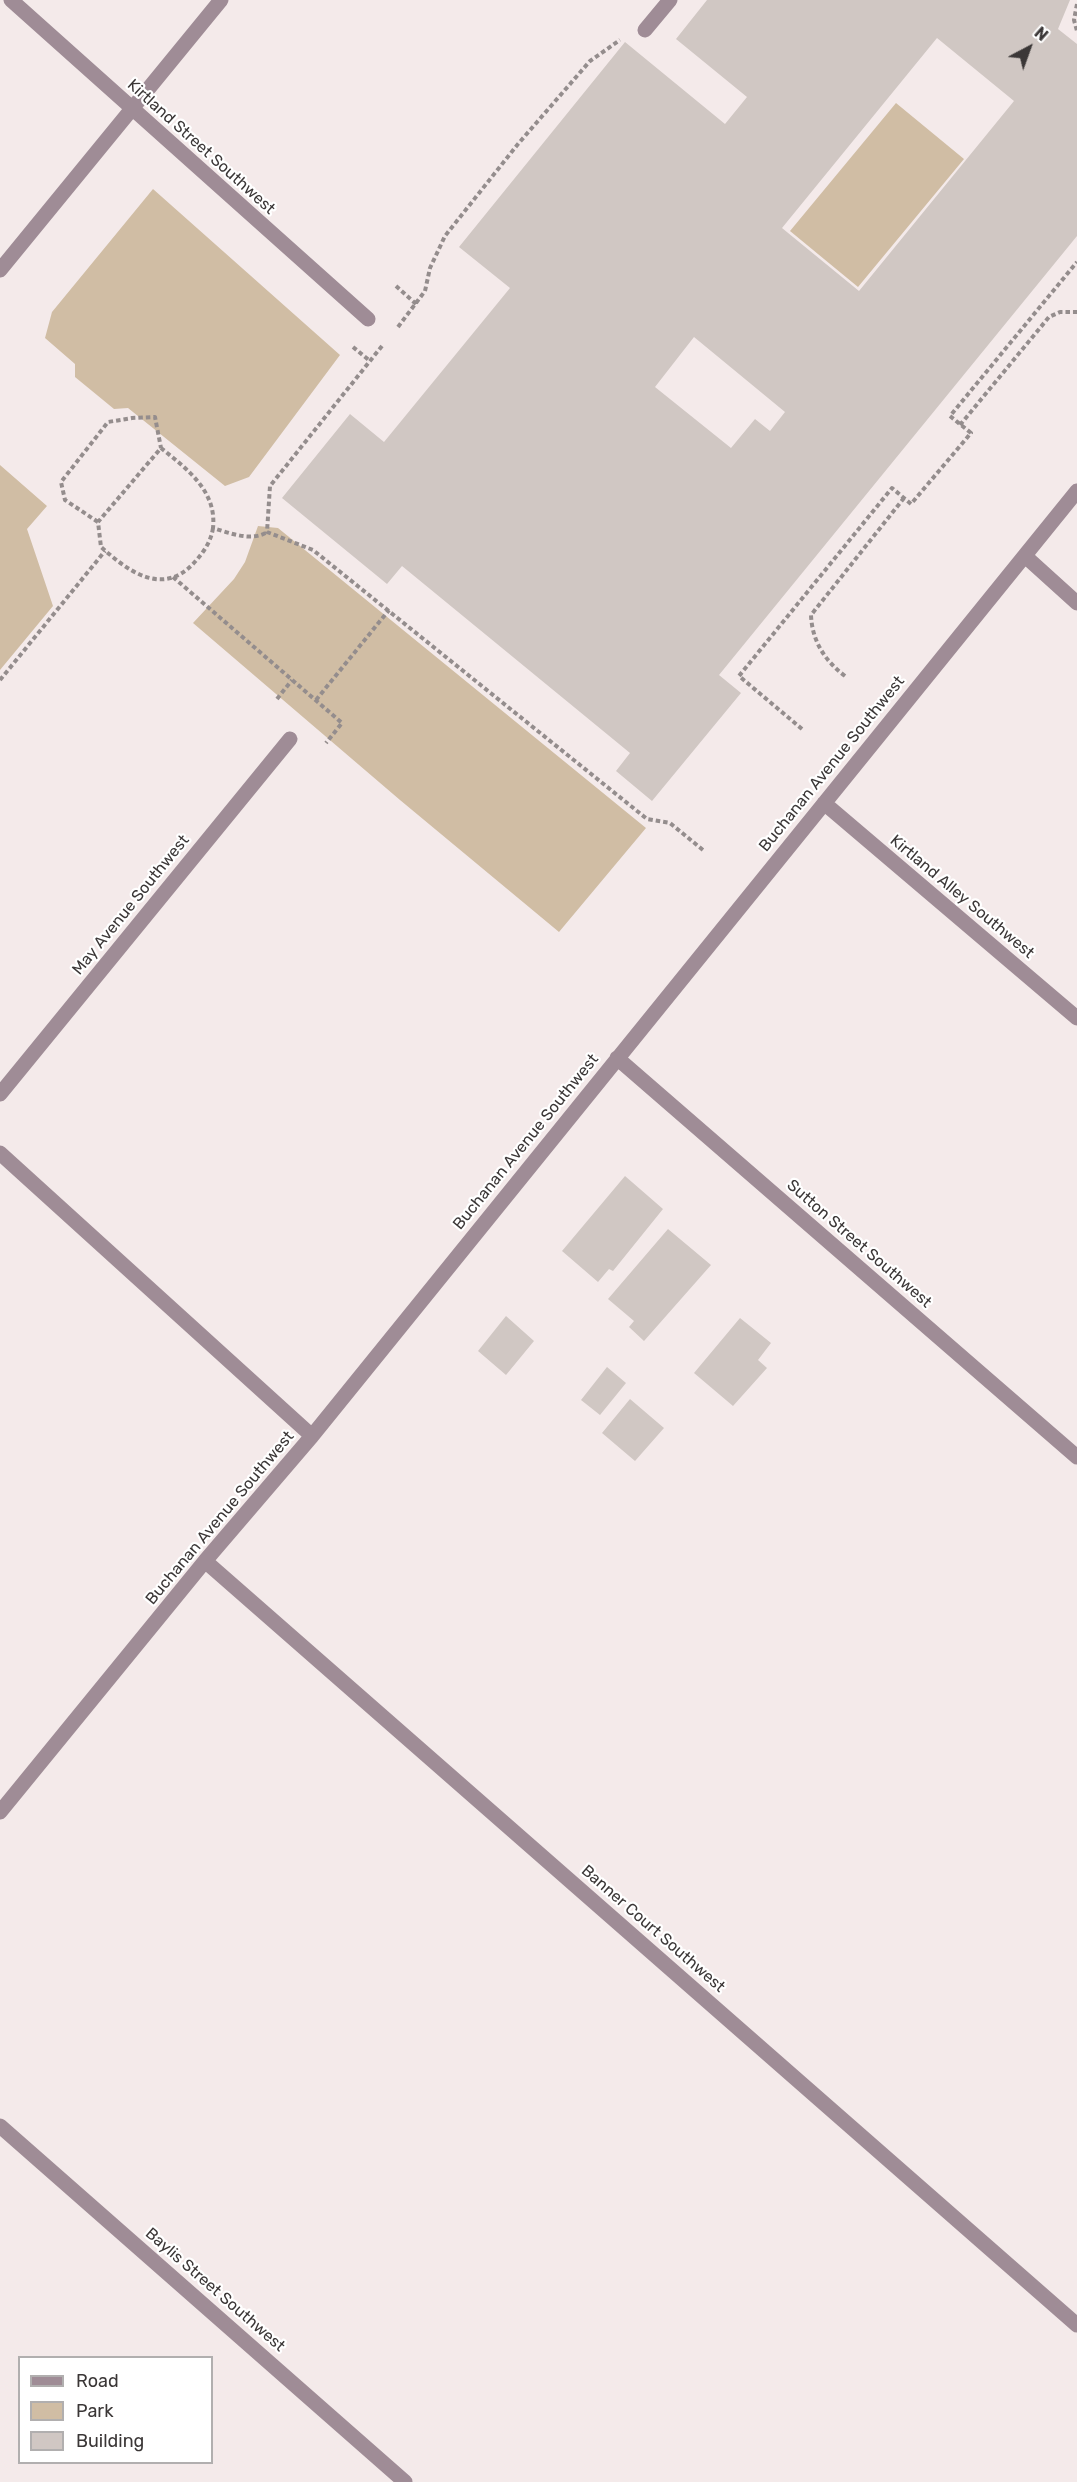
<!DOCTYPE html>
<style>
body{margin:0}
#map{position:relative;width:1077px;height:2482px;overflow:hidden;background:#f4eaea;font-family:Rubik,sans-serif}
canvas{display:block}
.legend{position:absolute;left:18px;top:2356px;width:195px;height:108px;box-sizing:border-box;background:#fff;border:2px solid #b1afaf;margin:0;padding:8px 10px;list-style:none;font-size:18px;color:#3b3737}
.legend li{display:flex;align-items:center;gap:12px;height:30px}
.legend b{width:30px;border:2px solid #b1afaf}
.north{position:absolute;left:999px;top:18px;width:60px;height:60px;-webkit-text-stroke:4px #fff;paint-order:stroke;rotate:41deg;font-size:16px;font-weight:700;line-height:24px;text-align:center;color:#3b3737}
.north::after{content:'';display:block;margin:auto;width:21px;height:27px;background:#3b3737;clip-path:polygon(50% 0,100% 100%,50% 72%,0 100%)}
</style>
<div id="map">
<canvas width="1077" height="2482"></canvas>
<ul class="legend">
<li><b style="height:8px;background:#9f8c96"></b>Road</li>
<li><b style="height:16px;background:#d0bda4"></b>Park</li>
<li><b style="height:16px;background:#d0c7c3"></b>Building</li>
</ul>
<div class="north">N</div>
</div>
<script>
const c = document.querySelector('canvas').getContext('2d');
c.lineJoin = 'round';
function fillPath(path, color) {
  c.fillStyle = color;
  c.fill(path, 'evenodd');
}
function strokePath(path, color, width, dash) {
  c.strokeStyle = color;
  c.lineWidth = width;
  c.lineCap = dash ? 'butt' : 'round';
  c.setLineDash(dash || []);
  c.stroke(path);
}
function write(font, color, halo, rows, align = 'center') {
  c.font = font + ' Rubik,sans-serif';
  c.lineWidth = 4.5;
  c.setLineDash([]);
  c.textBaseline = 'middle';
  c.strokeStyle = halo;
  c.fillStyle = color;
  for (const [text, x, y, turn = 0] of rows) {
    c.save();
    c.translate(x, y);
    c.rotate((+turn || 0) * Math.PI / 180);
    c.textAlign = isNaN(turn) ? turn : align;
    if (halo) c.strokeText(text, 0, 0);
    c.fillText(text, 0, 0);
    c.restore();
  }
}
fillPath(new Path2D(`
 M896 103 964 159 858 287 790 231Z
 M153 189 340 355 249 477 225 486 128 408 114 409 75 377V364L45 338 52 312Z
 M0 465 47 506 27 529 53 606 0 670Z
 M258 526 278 528 646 828 559 932 400 800 193 623 234 579 245 562Z`), '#d0bda4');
fillPath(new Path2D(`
 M707 0H1070L1058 29 1077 44V236L719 675 741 693 652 801 616 771 630 753 402 566 387 584 282 498 350 414 384 442 510 288 459 247 625 42 725 124 747 97 676 39ZM937 38 1014 101 859 291 782 228ZM694 337 785 412 770 431 755 419 731 448 655 387Z
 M625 1176 663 1209 613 1271 609 1269 598 1282 562 1251Z
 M668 1229 711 1265 644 1341 629 1327 634 1321 608 1299Z
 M506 1316 534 1341 506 1375 478 1351Z
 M740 1318 771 1343 758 1360 767 1368 733 1406 694 1373Z
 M607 1367 626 1383 600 1415 581 1400Z
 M630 1399 664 1428 635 1461 602 1433Z`), '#d0c7c3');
strokePath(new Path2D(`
 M1077 4 1074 20 1077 31
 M396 286 416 304
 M398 327 425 291 430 268 445 236 518 144 590 61 620 40
 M382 346 270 486 267 532 313 550 647 819 670 823 703 850
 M353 347 370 361
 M960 425 1049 317 1060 312H1077
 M98 522 65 500 61 482 108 422 132 418 155 417 161 448
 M213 528C211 542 203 553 193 564 161 597 127 570 101 547L98 522 161 448C187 469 217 491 213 528 229 533 252 542 267 532
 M173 577 342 723 326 743
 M845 676C825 661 812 641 811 615L904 498
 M0 680 105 551
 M277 699 292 680
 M316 700 389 610
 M802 729 739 676 892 488 911 504 971 433 950 416 1077 262`), '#948d8d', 4, [4.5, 3]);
strokePath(new Path2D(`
 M11 0 368 319
 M645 30 670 0
 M0 270 221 0
 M1025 556 1077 603
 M824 803 1077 1018
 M617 1058 1077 1457
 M0 1094 290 739
 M0 1153 312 1436
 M205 1561 1077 2325
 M0 1812 205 1561 312 1436 1077 491
 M0 2126 405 2482`), '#9f8c96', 15);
write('16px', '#3b3737', '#fff', [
 ["Kirtland Street Southwest",201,147,42],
 ["Buchanan Avenue Southwest",832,764,-51],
 ["Kirtland Alley Southwest",962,897,40],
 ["May Avenue Southwest",131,905,-51],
 ["Buchanan Avenue Southwest",526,1142,-51],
 ["Sutton Street Southwest",859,1244,41],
 ["Buchanan Avenue Southwest",220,1518,-50],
 ["Banner Court Southwest",653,1929,41],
 ["Baylis Street Southwest",215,2290,41]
]);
</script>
